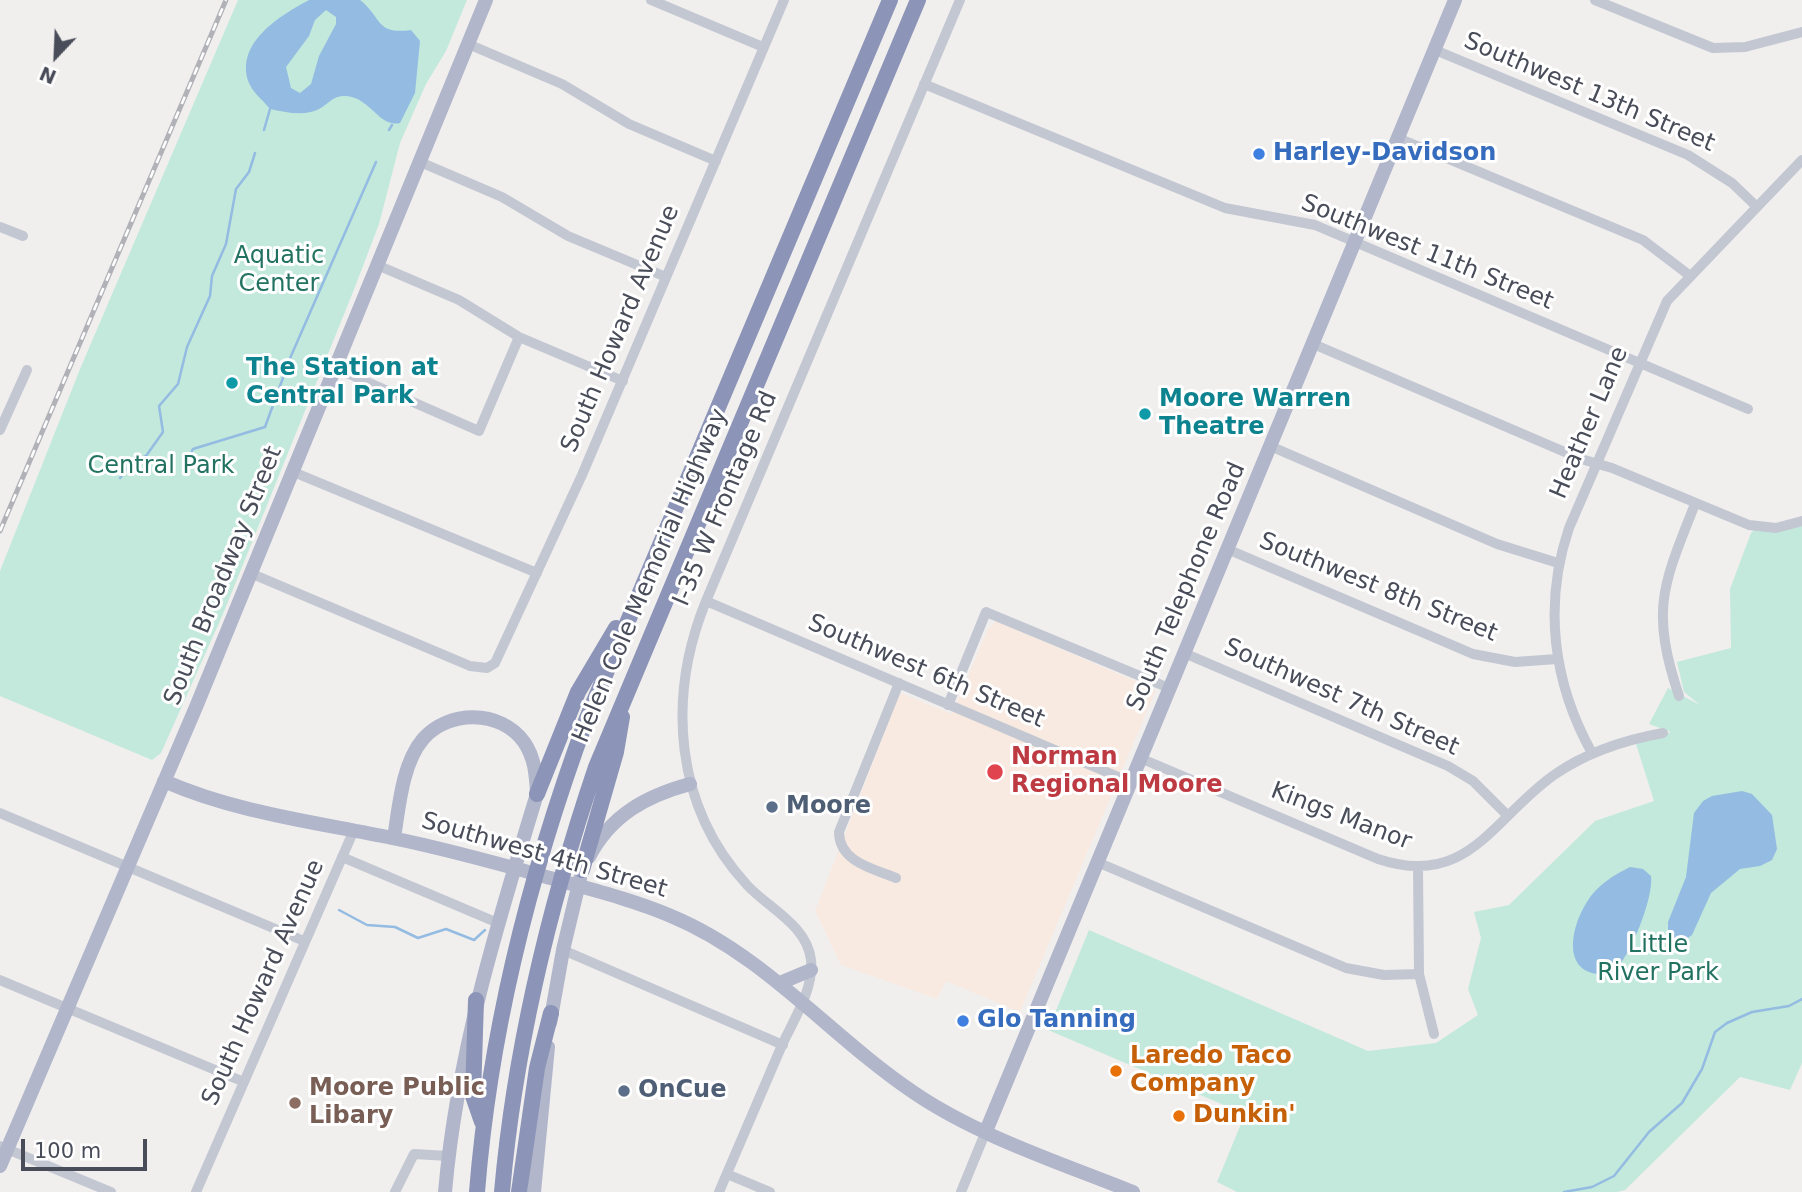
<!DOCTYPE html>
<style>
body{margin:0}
#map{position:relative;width:1802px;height:1192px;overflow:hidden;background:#f1efee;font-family:"DejaVu Sans",sans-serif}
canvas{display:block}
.north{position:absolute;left:21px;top:21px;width:70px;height:70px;-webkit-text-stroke:5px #fff;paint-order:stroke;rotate:203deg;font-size:19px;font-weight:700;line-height:28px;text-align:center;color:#494d59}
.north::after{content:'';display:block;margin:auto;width:24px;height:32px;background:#494d59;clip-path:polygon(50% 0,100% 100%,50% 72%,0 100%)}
.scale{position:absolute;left:21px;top:1139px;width:126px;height:32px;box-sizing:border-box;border:4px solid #494d59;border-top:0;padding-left:9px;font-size:21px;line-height:24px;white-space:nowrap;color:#494d59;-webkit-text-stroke:5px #fff;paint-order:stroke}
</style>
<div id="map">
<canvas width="1802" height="1192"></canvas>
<div class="north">N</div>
<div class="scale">100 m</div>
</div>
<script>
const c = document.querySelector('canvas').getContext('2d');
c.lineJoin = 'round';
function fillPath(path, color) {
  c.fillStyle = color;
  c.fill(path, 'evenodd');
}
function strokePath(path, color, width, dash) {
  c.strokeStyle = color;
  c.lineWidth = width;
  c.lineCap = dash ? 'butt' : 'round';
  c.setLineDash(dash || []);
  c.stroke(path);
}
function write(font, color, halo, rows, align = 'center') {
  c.font = font + ' "DejaVu Sans",sans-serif';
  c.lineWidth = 6;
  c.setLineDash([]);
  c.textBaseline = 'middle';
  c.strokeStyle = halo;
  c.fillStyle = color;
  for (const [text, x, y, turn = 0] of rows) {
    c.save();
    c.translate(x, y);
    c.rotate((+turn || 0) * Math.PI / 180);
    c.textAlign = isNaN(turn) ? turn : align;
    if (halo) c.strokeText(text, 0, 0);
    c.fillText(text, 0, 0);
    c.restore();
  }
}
fillPath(new Path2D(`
 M996 621 1156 690 1020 1012 946 981 937 999 841 965 815 911 900 693 952 714 988 629Z`), '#f8eae1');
fillPath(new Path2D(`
 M238 0H467L446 51 426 84 400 143 379 224 355 287 223 614 161 753 152 760 0 696V571L80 369Z
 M1802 519V1063L1790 1090 1740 1077 1625 1190 1617 1192H1237L1217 1182 1245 1114 1048 1030 1089 930 1368 1051 1436 1043 1478 1015 1468 989 1481 938 1474 912 1509 905 1595 821 1654 801 1636 744 1671 732 1649 724 1668 688 1700 705 1684 692 1677 662 1731 648 1730 589 1751 533 1755 529Z`), '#c2e9dc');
fillPath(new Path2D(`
 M309 0H360C382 17 375 35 411 30L420 41 415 93 400 123C378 128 370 95 343 96 333 96 327 105 319 109 304 117 285 112 270 109 263 100 253 93 249 83 234 43 281 15 309 0ZM326 10 336 17V24L319 56 311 84 300 93 291 88 286 67 309 36 315 20Z
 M1742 791 1752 794 1772 815 1777 849 1772 860 1760 866 1740 869 1711 893 1692 935 1681 943 1674 942 1668 935V922L1686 877 1694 813 1703 801 1712 796Z
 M1630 867 1643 869 1651 876C1654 897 1629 963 1610 974 1561 979 1569 930 1587 902 1596 886 1614 875 1630 867Z`), '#94bbe1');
strokePath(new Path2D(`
 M264 130 270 109
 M389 130 392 125
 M186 463 193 449 265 427 291 356 376 162
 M120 478 131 463 146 456 163 432 159 406 178 384 187 347 210 296 212 276 226 244 236 189 249 172 255 153
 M339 910 367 925 395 927 418 938 446 929 474 940 485 930
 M1564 1192 1592 1187 1614 1176 1649 1132 1682 1103 1702 1069 1715 1032 1727 1023 1752 1012 1789 1006 1802 999`), '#94bbe1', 2.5);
strokePath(new Path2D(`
 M651 0 763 47
 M1595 0 1713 48 1745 47 1802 32
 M468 44 562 84 629 124 716 161
 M1435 50 1688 155 1732 183 1756 206
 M924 84 1225 208 1315 225 1748 409
 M1398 138 1643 240 1689 275
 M420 162 502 197 568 236 666 277
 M0 227 23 236
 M377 265 459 300 519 337 623 381
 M1311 343 1581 459 1612 468 1749 525 1776 528 1802 521
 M333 367 479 431 519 337
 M0 430 27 370
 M1270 446 1497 544 1558 563
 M291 471 537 573
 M1227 549 1473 654 1515 662 1557 659
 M250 573 470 666 487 668 495 663 582 475 784 0
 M706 601 1130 782
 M1184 653 1448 766 1473 781 1508 816
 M1679 696C1650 609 1663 585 1695 504
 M948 705 986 612 1169 688
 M1592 753C1553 683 1543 605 1569 528L1667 301 1802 160
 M1140 758 1378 859C1468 889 1492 819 1554 775 1587 752 1624 740 1663 733
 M0 813 304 941
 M342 857 498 923
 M1097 862 1346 968 1384 975 1419 974
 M1418 868 1419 974 1434 1034
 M896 878C874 869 839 862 839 832L899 683
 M563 950 783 1045
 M0 980 244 1082
 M0 1146 111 1192
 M727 1174 770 1192
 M196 1192 354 830
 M395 1192 414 1154 448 1156
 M719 1192C740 1143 761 1094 782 1045 794 1019 814 989 811 960 807 925 768 908 747 885 674 806 667 697 706 601L960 0
 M961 1192 986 1131`), '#c3c7d2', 10);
strokePath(new Path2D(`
 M164 781C237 813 315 822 392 838 447 849 500 864 554 879 593 890 633 900 671 916 765 955 830 1036 913 1092 977 1136 1061 1163 1133 1192
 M394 838C399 807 402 764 423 739 448 710 500 709 524 742 535 758 536 775 537 794 497 925 457 1054 445 1192
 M589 857C611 815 646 796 690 784
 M780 983 811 970
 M550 1023 563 950 580 879
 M986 1131 1455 0
 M0 1166 196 707 486 0
 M534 1192 548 1047`), '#b1b6ca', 14);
strokePath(new Path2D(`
 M537 794 578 692 616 628
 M582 870 616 752 622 717
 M476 1000 473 1096 482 1122
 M477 1192C490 1028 530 872 587 718L890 0
 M502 1192C515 1045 549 906 596 767L918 0
 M519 1192 537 1068 551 1013`), '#8c94b7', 16);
const rail = new Path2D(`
 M0 531 226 0`);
strokePath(rail, '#b1b2b8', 5);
strokePath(rail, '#fff', 2.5, [8]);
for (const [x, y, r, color] of [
 [1259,154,7,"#3f7fe0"],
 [232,383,7,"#0f9aa8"],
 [1145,414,7,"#0f9aa8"],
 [995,772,9,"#e0444e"],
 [772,807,7,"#5c6f8a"],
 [963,1021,7,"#3f7fe0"],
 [1116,1071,7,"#e8710a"],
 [624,1091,7,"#5c6f8a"],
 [295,1103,7,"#8d6e63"],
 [1179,1116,7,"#e8710a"]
]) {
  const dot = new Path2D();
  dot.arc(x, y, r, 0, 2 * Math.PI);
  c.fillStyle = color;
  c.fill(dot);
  strokePath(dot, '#fff', 2.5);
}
write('24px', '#494d59', '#fff', [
 ["Southwest 13th Street",1589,93,23],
 ["Southwest 11th Street",1427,253,22],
 ["South Howard Avenue",621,329,-67],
 ["Heather Lane",1590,423,-67],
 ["I-35 W Frontage Rd",726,499,-67],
 ["South Broadway Street",224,576,-68],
 ["Helen Cole Memorial Highway",651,576,-67],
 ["South Telephone Road",1187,587,-67],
 ["Southwest 8th Street",1378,588,22],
 ["Southwest 6th Street",926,672,23],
 ["Southwest 7th Street",1341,698,24],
 ["Kings Manor",1341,817,21],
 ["Southwest 4th Street",544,856,16],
 ["South Howard Avenue",264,983,-66]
]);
write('bold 24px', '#366cbe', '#fff', [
 ["Harley-Davidson",1273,154],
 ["Glo Tanning",977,1021]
], 'left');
write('24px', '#227261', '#fff', [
 ["Aquatic",279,257],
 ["Center",279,285],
 ["Central Park",161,467],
 ["Little",1658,946],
 ["River Park",1658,974]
]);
write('bold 24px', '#0d838f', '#fff', [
 ["The Station at",246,369],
 ["Central Park",246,397],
 ["Moore Warren",1159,400],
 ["Theatre",1159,428]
], 'left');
write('bold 24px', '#be3a42', '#fff', [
 ["Norman",1011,758],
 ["Regional Moore",1011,786]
], 'left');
write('bold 24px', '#4e5e75', '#fff', [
 ["Moore",786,807],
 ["OnCue",638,1091]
], 'left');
write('bold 24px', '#c56008', '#fff', [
 ["Laredo Taco",1130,1057],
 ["Company",1130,1085],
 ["Dunkin'",1193,1116]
], 'left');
write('bold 24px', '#785e54', '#fff', [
 ["Moore Public",309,1089],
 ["Libary",309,1117]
], 'left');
</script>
